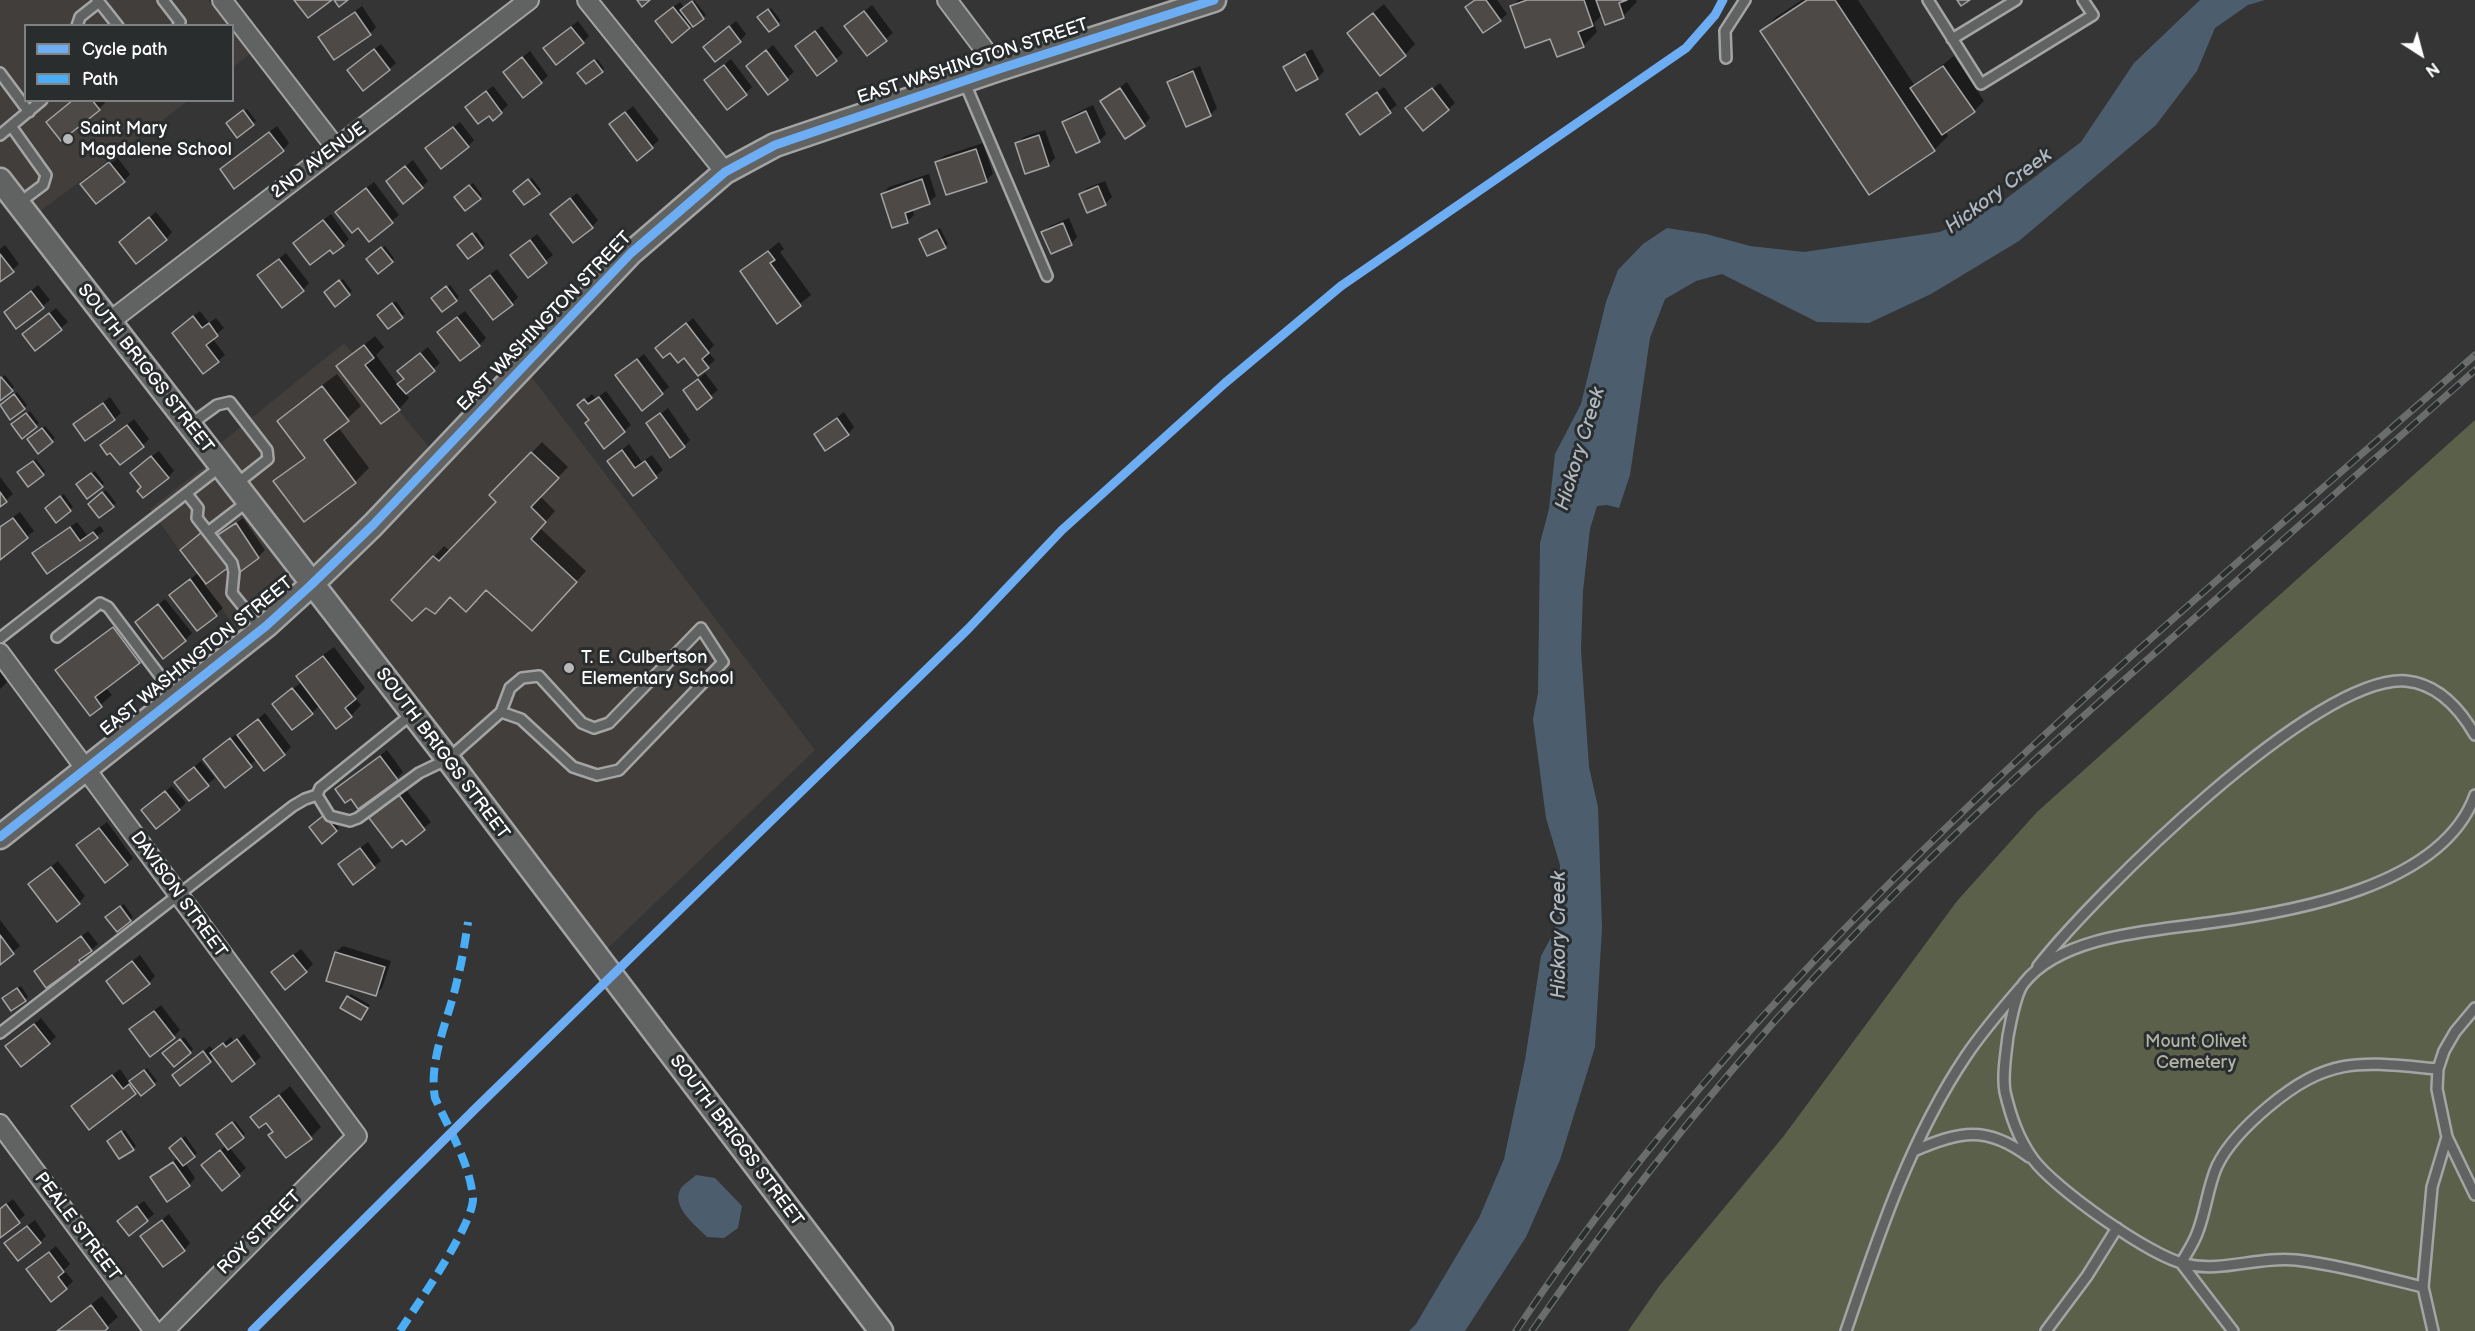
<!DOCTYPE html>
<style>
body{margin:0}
#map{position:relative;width:2475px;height:1331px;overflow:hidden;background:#353535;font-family:"Balsamiq Sans",sans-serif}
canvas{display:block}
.legend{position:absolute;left:24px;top:24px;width:210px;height:78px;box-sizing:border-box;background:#2a2d2e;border:2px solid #7f8182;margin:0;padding:8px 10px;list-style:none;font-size:18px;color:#fff}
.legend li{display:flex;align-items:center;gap:12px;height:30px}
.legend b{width:30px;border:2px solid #7f8182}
.north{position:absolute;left:2391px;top:24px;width:60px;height:60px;-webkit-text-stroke:4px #2a2d2e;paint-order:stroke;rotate:144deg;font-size:16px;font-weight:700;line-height:24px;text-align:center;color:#fff}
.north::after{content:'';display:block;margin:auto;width:21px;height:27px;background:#fff;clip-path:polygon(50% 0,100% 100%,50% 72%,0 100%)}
</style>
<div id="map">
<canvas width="2475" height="1331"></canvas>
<ul class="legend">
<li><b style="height:8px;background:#6dadf4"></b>Cycle path</li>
<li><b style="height:8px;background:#49aef6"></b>Path</li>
</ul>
<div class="north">N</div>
</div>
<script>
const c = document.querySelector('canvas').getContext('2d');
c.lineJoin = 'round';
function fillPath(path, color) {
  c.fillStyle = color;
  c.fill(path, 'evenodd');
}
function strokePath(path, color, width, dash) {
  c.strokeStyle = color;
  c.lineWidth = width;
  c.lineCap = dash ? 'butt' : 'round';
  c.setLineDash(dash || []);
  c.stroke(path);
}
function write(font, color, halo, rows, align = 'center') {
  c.font = font + ' "Balsamiq Sans",sans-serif';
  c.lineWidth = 6;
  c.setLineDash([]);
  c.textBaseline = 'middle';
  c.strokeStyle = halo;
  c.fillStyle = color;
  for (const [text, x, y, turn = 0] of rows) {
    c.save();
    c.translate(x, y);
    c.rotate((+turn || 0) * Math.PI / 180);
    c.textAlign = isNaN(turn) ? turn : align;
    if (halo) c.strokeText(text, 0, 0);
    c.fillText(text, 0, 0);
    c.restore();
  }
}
fillPath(new Path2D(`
 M0 0H208L228 25 26 26V100L188 101 31 218 0 177Z
 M233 32 250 54 233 67Z
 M344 343 440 461 528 372 815 750 607 949 319 586 248 645 150 509 221 454 216 447Z`), '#423e3b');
fillPath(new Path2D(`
 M2475 420V1331H1628L1660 1285 1783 1137 1957 901 2037 812Z`), '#5a604a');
fillPath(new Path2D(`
 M2200 0H2265L2248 5 2215 28 2197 71 2156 125 2019 241 1931 294 1869 323 1817 322 1722 274 1696 281 1665 299 1650 338 1630 475 1619 508 1607 505 1597 506 1590 529 1583 591 1581 650 1589 767 1598 807 1602 928 1595 1047 1560 1160 1526 1237 1465 1331H1409L1416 1324 1479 1218 1504 1159 1525 1060 1541 956 1554 932 1561 902 1560 865 1546 818 1533 719 1538 693 1540 543 1549 509 1555 454 1581 404 1606 302 1618 270 1643 244 1667 228 1706 234 1750 246 1804 252 1940 232 1999 204 2081 142 2134 63Z
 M696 1175 715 1178 742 1206 738 1228 724 1238 707 1237C696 1225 670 1207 681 1188 685 1183 692 1179 696 1175Z`), '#4c5e6d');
fillPath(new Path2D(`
 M694 0 706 15 693 25 689 27 663 15 680 2 684 7Z
 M1474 0H1497L1507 14 1500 20 1467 7Z
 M1518 0H1636L1637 2 1623 16 1602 15 1594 23 1597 32 1583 46 1551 37 1512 7Z
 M1802 0H1858L1915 86 1954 56 1984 101 1974 111 1945 131 1948 136 1934 150 1870 193 1762 31 1776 17Z
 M1384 4 1415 44 1405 55 1349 33Z
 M872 5 893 33 867 54 853 20Z
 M362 6 376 27 370 34 320 37Z
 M771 8 781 21 769 30 762 14Z
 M578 21 589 36 583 42 545 48Z
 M736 21 746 34 740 41 705 47Z
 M822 26 843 53 818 74 803 40Z
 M381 44 396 63 389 69 349 70Z
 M773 45 794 72 769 93 748 66Z
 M1312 49 1324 71 1317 78 1285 67 1291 60Z
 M530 51 548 76 541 82 505 72Z
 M597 59 604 68 602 71 582 70Z
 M731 59 752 87 746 93 706 80Z
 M1200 66 1217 108 1210 115 1169 82 1176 76Z
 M1127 82 1150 118 1144 125 1102 101Z
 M1440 83 1455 103 1448 109 1414 102Z
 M493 86 508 105 501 112 493 118 489 114 467 107Z
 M1384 87 1397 105 1360 133 1347 114Z
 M73 100H103L105 103 99 109Z
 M1093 105 1106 134 1099 141 1063 122 1070 116Z
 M633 106 659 140 638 159 618 118Z
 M247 109 256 121 238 135 231 120Z
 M460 122 474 140 468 146 434 142Z
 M277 126 289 143 283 150 228 163Z
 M1045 130 1055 158 1048 165 1017 144 1024 137Z
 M983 143 993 174 986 180 937 163 944 156Z
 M116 156 130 174 124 181 89 178Z
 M413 160 428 181 422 187 388 181Z
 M929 174 936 196 929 202 912 208 914 215 907 222 882 194 889 187Z
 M532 178 541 190 539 193 518 188Z
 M1105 181 1112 197 1105 204 1081 194 1087 188Z
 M374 182 399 215 369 240 344 205Z
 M473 183 482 195 480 198 459 194Z
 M577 193 598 220 592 227 552 214Z
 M156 212 172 232 166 239 121 242Z
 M331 214 349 239 343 245 330 248 302 237Z
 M1069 218 1077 237 1071 244 1043 232 1050 226Z
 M940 228 948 244 945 246 920 239Z
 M476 232 485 244 469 257 462 243Z
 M537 234 553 255 528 276 519 249Z
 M779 242 784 249 780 252 811 295 778 321 742 272Z
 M5 245 19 264 0 281V249Z
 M385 246 394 258 392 261 371 256Z
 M286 253 309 283 303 290 259 275Z
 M497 269 518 297 512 304 478 284Z
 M343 279 352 291 336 304 329 289Z
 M38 285 50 300 17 327 6 312Z
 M450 285 459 297 442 310 436 295Z
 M396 301 405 314 388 327 382 312Z
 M56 308 68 322 35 349 30 328Z
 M200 311 209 323 216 318 224 328 212 338 225 355 218 361 180 326Z
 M465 311 486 338 479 345 446 325Z
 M693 318 714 345 708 352 715 360 699 374 685 356 657 348Z
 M375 336 384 347 376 355 398 385 405 378 399 371 428 347 440 363 405 393 409 398 399 409 338 366Z
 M644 354 669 387 662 393 624 369Z
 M705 373 718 390 697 407 685 391Z
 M337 374 361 406 338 427 369 468 355 482H275L305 456 279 421 293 407Z
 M5 375 14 387 0 399V379Z
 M606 391 631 425 624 431 590 419 579 405 592 394 596 399Z
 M17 392 27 405 10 418 4 403Z
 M110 397 121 413 114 419 75 424Z
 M668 408 690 440 684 446 648 424Z
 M30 411 39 423 23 437 16 422Z
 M844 412 854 427 848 434H816Z
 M134 419 149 439 143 445 109 439Z
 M45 426 55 438 52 441 32 437Z
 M542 442 568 467 540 496 555 511 540 528 586 571 543 618 486 589 451 596 426 606 393 600 444 546 450 551 498 502 491 495Z
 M629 444 642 462 652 455 663 470 633 494 609 461Z
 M159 451 174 471 168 477 143 487 138 466Z
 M36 459 45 471 43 474 22 470Z
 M95 471 104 483 102 486 81 481Z
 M0 477 13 494 0 505Z
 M106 490 116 503 99 516 92 501Z
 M64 494 73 507 57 521 50 505Z
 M20 512 34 531 0 558V527Z
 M243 518 265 550 258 557 233 560 204 584 223 608 197 629 171 595 199 572 182 550 209 527 217 537Z
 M77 522 87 535 100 526 104 531 47 572 41 547Z
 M165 599 192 633 185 640 137 622Z
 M124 617 150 652 106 688 112 695 90 714 57 671Z
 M334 647 365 688 355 698 361 705 351 716 320 705 312 713 281 698 302 682 298 677 308 666Z
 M0 672 7 682 0 689Z
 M265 713 291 747 284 754 257 759 225 786 211 753 238 733 239 735Z
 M387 750 403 772 397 778 351 797 337 789Z
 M201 761 215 778 189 799 176 782Z
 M172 786 186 803 179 809 150 803Z
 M406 790 431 822 406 843 378 811Z
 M328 814 339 828 322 841Z
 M107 822 133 858 127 864 85 839Z
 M368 842 381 861 354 883 347 858Z
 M58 861 85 896 79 903 30 884Z
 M124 904 133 917 117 930 110 915Z
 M0 920 20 946 0 963Z
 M88 931 98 944 80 961 35 971Z
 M343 946 391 961 382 988 375 995 328 980 336 952Z
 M301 949 313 964 306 971 280 966Z
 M140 955 155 976 149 983 108 981Z
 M21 986 28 997 12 1009 7 995Z
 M351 994 370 1005 361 1018 348 997Z
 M161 1005 180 1030 174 1036 138 1023Z
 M41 1018 56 1037 49 1043 7 1046Z
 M244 1034 261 1057 232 1080 214 1057 210 1061 174 1075 210 1046 214 1051 231 1037 234 1042Z
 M184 1037 193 1049 174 1065 167 1050Z
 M147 1068 157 1081 141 1094 137 1090 135 1093 80 1100 120 1069 129 1082Z
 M290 1086 321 1127 311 1137 274 1131 267 1121 252 1117Z
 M235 1121 245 1134 229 1147 246 1168 222 1189 210 1159 227 1145 221 1131Z
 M125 1130 136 1146 133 1149 112 1138Z
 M185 1136 197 1153 185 1163 195 1178 189 1185 152 1177 178 1158 173 1145Z
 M13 1199 25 1215 0 1236V1209Z
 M144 1201 154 1214 129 1234 126 1214Z
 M169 1214 190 1243 184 1250 142 1236Z
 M35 1220 46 1236 40 1242 13 1237Z
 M56 1246 70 1264 64 1270 73 1281 66 1288 28 1269Z
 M102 1296 118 1317 102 1331H56Z`), '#0007');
const building = new Path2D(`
 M294 0H332L308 18Z
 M334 0H348L339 7Z
 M637 0H650L642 7Z
 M1475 0H1486L1501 21 1483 33 1465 7Z
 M1527 0H1584L1593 26 1578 32 1584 47 1557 57 1550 39 1525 48 1510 6Z
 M1596 0H1627L1619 3 1624 18 1605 25Z
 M1807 0H1835L1935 151 1869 195 1760 31Z
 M1957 0H1970L1961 6Z
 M692 1 704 19 693 27 680 10Z
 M673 7 690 28 672 43 655 21Z
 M768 9 779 25 769 32 757 17Z
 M864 11 887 41 867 56 844 26Z
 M355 12 371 35 334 60 318 37Z
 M1373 13 1406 56 1380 76 1347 33Z
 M729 26 741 42 715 62 703 47Z
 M571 27 584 43 556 65 543 48Z
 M815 31 837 61 817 76 795 46Z
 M374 49 390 70 363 91 347 70Z
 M766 50 788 80 768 95 746 66Z
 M1305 54 1318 79 1296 91 1283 67Z
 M522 57 542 83 523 98 503 72Z
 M594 60 603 72 586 84 577 73Z
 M724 65 747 95 727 110 704 80Z
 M1943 66 1975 112 1942 135 1910 88Z
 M1193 71 1211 116 1186 127 1167 82Z
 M1120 88 1145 126 1125 139 1100 101Z
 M1432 88 1449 110 1423 131 1405 108Z
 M486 91 502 113 493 121 489 116 478 124 465 107Z
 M1377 92 1391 113 1360 135 1346 114Z
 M73 100H92L100 110 61 141 46 122Z
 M243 110 254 125 237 138 226 123Z
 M1086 111 1100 142 1076 153 1062 122Z
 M625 112 653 148 637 161 609 124Z
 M453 127 469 147 441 169 425 148Z
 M269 132 284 151 234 189 220 169Z
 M1039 135 1049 166 1025 174 1015 143Z
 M976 149 987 182 946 195 935 162Z
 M109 162 125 182 96 204 80 184Z
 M405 166 423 188 403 204 386 181Z
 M528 179 540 194 524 205 513 191Z
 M922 179 930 204 905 213 908 223 892 228 881 194Z
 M469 185 481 199 465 211 454 197Z
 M1098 186 1106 205 1087 213 1079 194Z
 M366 188 393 223 369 242 358 228 352 233 335 212Z
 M570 198 593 228 573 243 550 214Z
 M149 217 167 240 136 264 119 242Z
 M323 220 344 246 333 254 330 250 310 265 293 243Z
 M1063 223 1072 245 1051 254 1041 232Z
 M937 230 946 248 927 256 919 239Z
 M472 233 483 248 468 259 457 245Z
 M530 240 547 263 528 278 510 255Z
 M381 247 393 262 378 274 366 259Z
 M768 251 775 260 770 263 801 306 777 324 740 271Z
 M0 254 14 272 0 282Z
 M279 259 304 291 282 308 257 275Z
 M490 275 513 305 493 320 470 290Z
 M339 280 350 295 335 307 324 292Z
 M446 286 457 301 442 312 431 298Z
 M31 291 44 308 16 329 4 312Z
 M392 303 403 318 388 329 377 315Z
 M49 313 62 330 35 351 22 334Z
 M193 316 202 328 209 323 218 336 206 345 219 362 203 374 172 333Z
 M457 317 480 346 460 361 437 332Z
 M686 323 709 353 702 359 709 368 698 376 684 358 678 363 670 353 663 358 655 348Z
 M364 345 374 358 365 365 400 410 381 424 336 366Z
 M420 353 435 371 406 394 397 384 404 379 397 371Z
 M637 359 663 394 642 411 615 375Z
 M1 377 13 391 0 401V378Z
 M698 379 712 398 697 410 683 390Z
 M322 386 349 421 324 440 356 483 304 522 273 481 305 458 277 421Z
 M14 394 25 409 10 420 0 405Z
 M599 397 625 432 604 449 585 423 589 420 577 405 584 399 588 404Z
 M103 403 115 420 85 441 73 424Z
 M26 413 37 427 22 439 11 424Z
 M660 413 685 447 670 458 646 423Z
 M837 418 849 435 825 451 814 434Z
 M127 425 144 447 120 465 110 453 107 455 100 445Z
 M42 428 53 442 38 454 27 439Z
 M622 450 635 468 645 461 657 478 633 496 607 461Z
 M531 452 559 478 531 507 546 522 531 539 577 582 532 631 486 590 466 612 450 597 435 614 426 608 412 621 391 600 433 556 439 561 496 502 489 495Z
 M151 456 169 478 143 498 137 491 141 487 130 473Z
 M33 461 44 475 28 487 17 472Z
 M91 473 103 487 87 499 76 484Z
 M0 492 7 502 0 507Z
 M102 492 114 507 99 518 88 504Z
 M60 496 71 511 56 523 45 508Z
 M13 518 28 538 0 560V527Z
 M236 523 259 558 240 572 216 536Z
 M70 527 80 541 93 532 98 538 47 574 32 553Z
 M202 532 229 567 206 584 180 550Z
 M190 579 217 616 197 631 169 595Z
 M158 604 186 641 163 659 135 622Z
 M113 627 140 663 95 697 102 707 90 716 55 670Z
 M323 656 356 699 345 708 352 717 336 729 296 676Z
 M292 688 313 714 292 730 272 704Z
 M258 719 285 755 264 771 237 735Z
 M230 738 252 767 225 788 203 759Z
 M380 756 398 780 358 809 351 799 345 803 335 789Z
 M194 767 209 786 189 801 174 782Z
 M165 791 180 810 156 829 141 810Z
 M399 795 425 830 406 845 402 840 392 848 369 818Z
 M324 815 337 831 322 844 309 827Z
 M99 828 128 865 105 883 76 845Z
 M360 848 375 868 353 885 338 864Z
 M51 867 80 904 57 922 28 884Z
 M120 906 131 921 117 932 105 917Z
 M0 935 14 954 0 965Z
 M81 936 92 951 79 960 81 963 46 988 34 971Z
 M335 952 385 967 376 996 326 981Z
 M293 955 307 972 285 990 271 972Z
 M132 961 150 984 123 1004 106 981Z
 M17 988 26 1001 11 1011 2 998Z
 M347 996 368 1008 361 1020 340 1008Z
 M154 1011 175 1038 150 1057 129 1029Z
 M34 1024 50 1044 21 1067 5 1046Z
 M180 1039 191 1053 174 1067 162 1053Z
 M237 1039 255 1064 232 1082 210 1053 223 1043 226 1047Z
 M203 1051 211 1062 180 1086 172 1075Z
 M144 1070 155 1085 141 1096 129 1081Z
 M112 1075 123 1089 129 1084 136 1094 89 1130 71 1106Z
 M279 1095 312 1139 286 1158 268 1135 273 1132 266 1123 259 1128 250 1117Z
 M232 1122 244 1138 228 1150 216 1134Z
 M121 1131 134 1150 119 1159 107 1141Z
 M181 1138 195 1157 183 1166 169 1148Z
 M220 1150 240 1176 222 1191 201 1165Z
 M173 1162 190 1186 167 1202 150 1177Z
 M6 1204 20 1223 0 1238V1209Z
 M137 1206 148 1221 129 1236 117 1221Z
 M162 1220 185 1251 163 1267 140 1236Z
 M27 1226 41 1243 18 1261 4 1243Z
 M49 1252 64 1272 58 1277 67 1289 51 1302 26 1269Z
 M91 1305 108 1328 105 1331H57Z`);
fillPath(building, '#4c4947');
strokePath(building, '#a4a4a4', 1.5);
const service = new Path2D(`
 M163 0 180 22 178 26
 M1928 0 1981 84 2093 15 2083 0
 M99 2 118 26
 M77 26 80 17 99 2 97 0
 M1952 39 2016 0
 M1726 58 1725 31 1745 0
 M0 73 29 112
 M964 81 1047 276
 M11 126 46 175 43 185 19 203
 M0 135 42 100
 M191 424 217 405 230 402 267 450 268 459 235 485
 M187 494 198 508 197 518 232 563 234 572 232 593 261 629
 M208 532 247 502
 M57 637 100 603 108 607 176 697
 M0 638 220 467
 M412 714 320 788 317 795 330 816 350 821 358 818 419 773 448 759 501 712 510 688 522 678 539 676 582 723 594 728 609 723 701 628 723 662 619 770 597 775 573 767 521 719 501 712
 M2038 966C2094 895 2316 674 2406 681 2438 684 2460 709 2475 735
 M0 1033 293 806 305 799 317 795
 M2447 1137 2475 1195
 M1914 1151C1959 1131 1987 1125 2029 1157
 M2423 1287C2381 1277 2339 1265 2296 1260 2258 1256 2222 1273 2185 1264 2150 1256 2054 1188 2033 1159 2018 1138 2011 1117 2005 1092 2002 1075 2006 1054 2008 1036 2011 1022 2015 994 2024 983 2062 935 2152 931 2208 923 2292 912 2442 887 2475 795
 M1846 1331C1878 1237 1910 1139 1966 1056 1982 1032 2001 1010 2020 988
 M2046 1331 2087 1276 2117 1228
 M2233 1331 2181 1263C2187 1253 2194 1243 2198 1231 2206 1210 2208 1186 2217 1166 2228 1143 2249 1123 2268 1107 2330 1055 2362 1062 2438 1069
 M2433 1331 2423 1287 2432 1187 2447 1137 2437 1089 2438 1069 2444 1051 2455 1032 2475 1008`);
const minor = new Path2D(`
 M222 0 336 148
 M587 0 725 172
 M947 0 999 69
 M109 322 529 0
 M0 653 357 1136 164 1331
 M0 1124 154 1331`);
const tertiary = new Path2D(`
 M0 180 448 759 881 1331
 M0 837 266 626 311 585 373 525 631 253 725 172 775 145 999 69 1214 0`);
strokePath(service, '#a4a4a4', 14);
strokePath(minor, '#a4a4a4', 22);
strokePath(tertiary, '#a4a4a4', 27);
strokePath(service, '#616262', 9);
strokePath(minor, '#616262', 18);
strokePath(tertiary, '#616262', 22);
const rail = new Path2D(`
 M1516 1331C1770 947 2133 656 2475 355
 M1532 1331C1631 1188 1741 1052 1862 927 1963 823 2071 726 2180 631 2278 544 2377 457 2475 370`);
strokePath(rail, '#6b6c6c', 7);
strokePath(rail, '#2a2d2e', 4.5, [14]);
strokePath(new Path2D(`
 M400 1331C416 1306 474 1224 473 1198 470 1164 449 1129 435 1098 428 1060 449 1018 457 981 462 962 465 942 468 922`), '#49aef6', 8, [15, 8]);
strokePath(new Path2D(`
 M0 837 266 626 311 585 373 525 631 253 725 172 775 145 999 69 1214 0
 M252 1331 475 1109 968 629 1062 530 1225 383 1341 286 1686 48 1715 15 1723 0`), '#6dadf4', 9);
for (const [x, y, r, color] of [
 [68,139,6,"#b8b8b8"],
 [569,668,6,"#b8b8b8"]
]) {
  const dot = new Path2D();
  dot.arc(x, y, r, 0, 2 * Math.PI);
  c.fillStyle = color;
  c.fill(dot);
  strokePath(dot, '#2a2d2e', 2);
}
write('18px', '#fff', '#2a2d2e', [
 ["EAST WASHINGTON STREET",973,62,-18],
 ["2ND AVENUE",319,161,-37],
 ["EAST WASHINGTON STREET",545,322,-46],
 ["SOUTH BRIGGS STREET",145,369,52],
 ["EAST WASHINGTON STREET",197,657,-39],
 ["SOUTH BRIGGS STREET",442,754,53],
 ["DAVISON STREET",178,895,54],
 ["SOUTH BRIGGS STREET",736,1141,53],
 ["PEALE STREET",77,1227,53],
 ["ROY STREET",260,1233,-45]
]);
write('18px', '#fff', '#2a2d2e', [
 ["Saint Mary",80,129],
 ["Magdalene School",80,150],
 ["T. E. Culbertson",581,658],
 ["Elementary School",581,679]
], 'left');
write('18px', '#b0b3a6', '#2a2d2e', [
 ["Mount Olivet",2196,1042],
 ["Cemetery",2196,1063]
]);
write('italic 20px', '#afb8c0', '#2a2d2e', [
 ["Hickory Creek",1999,192,-37],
 ["Hickory Creek",1581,449,-73],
 ["Hickory Creek",1560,935,-90]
]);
</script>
